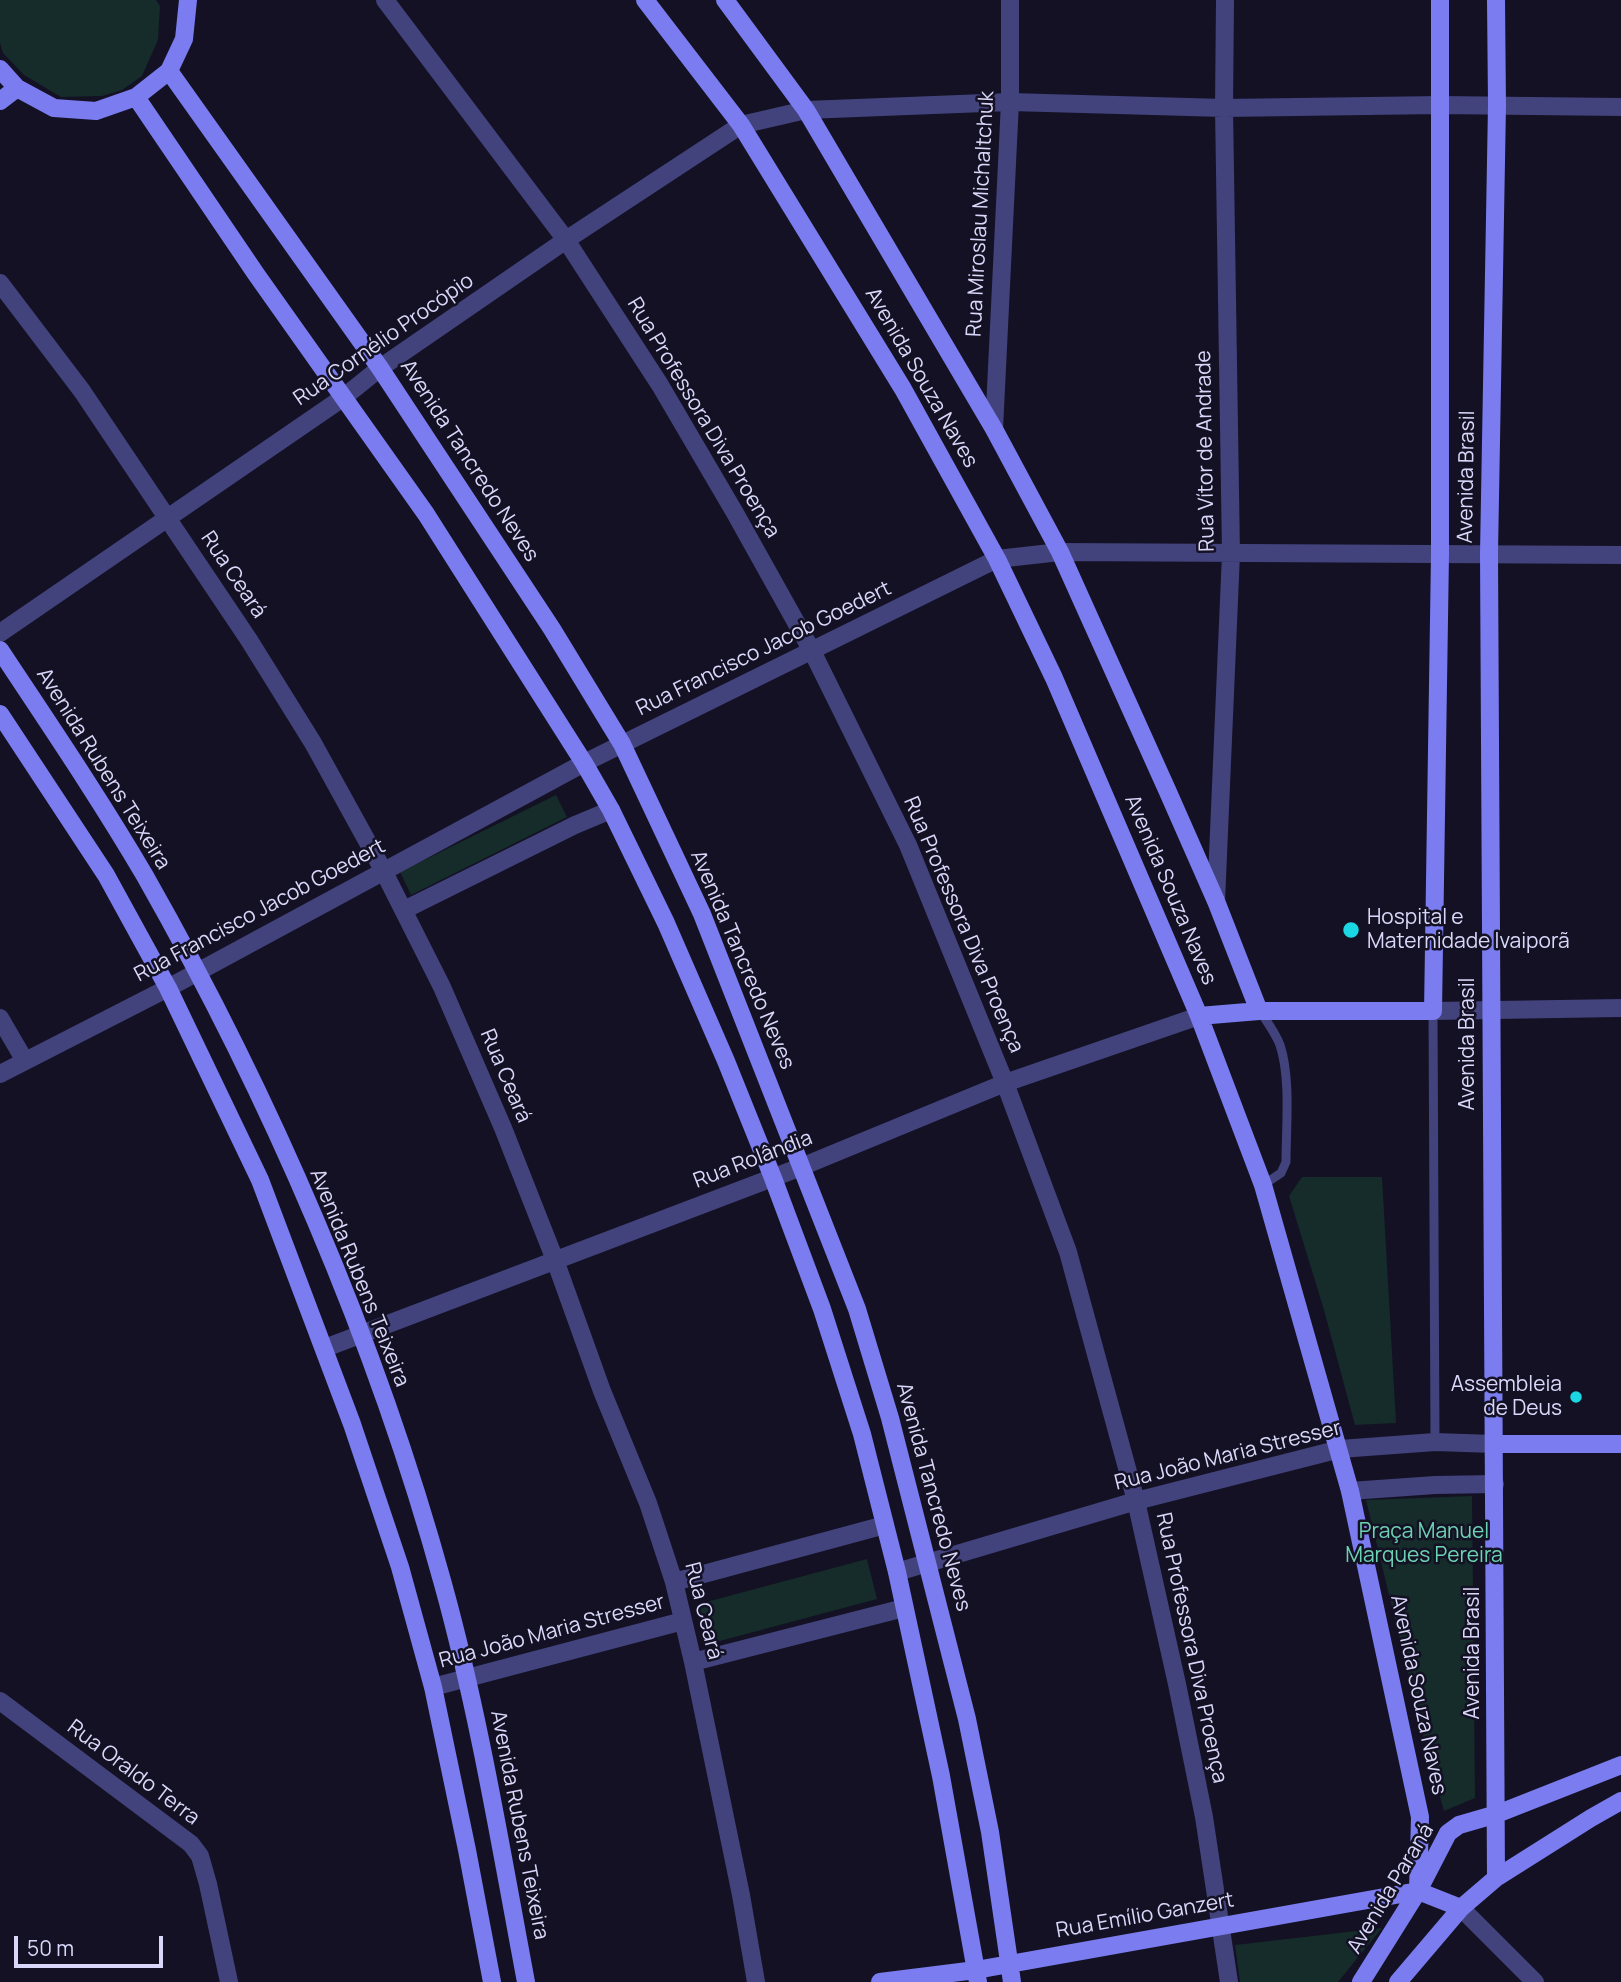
<!DOCTYPE html>
<meta charset="utf-8">
<style>
body{margin:0}
#map{position:relative;width:1621px;height:1982px;overflow:hidden;background:#131123;font-family:Manrope,sans-serif}
canvas{display:block}
.scale{position:absolute;left:14px;top:1936px;width:149px;height:32px;box-sizing:border-box;border:4px solid #dad8fa;border-top:0;padding-left:9px;font-size:21px;line-height:24px;white-space:nowrap;color:#dad8fa;-webkit-text-stroke:5px #131123;paint-order:stroke}
</style>
<div id="map">
<canvas width="1621" height="1982"></canvas>
<div class="scale">50 m</div>
</div>
<script>
const c = document.querySelector('canvas').getContext('2d');
c.lineJoin = 'round';
function fillPath(path, color) {
  c.fillStyle = color;
  c.fill(path, 'evenodd');
}
function strokePath(path, color, width, dash) {
  c.strokeStyle = color;
  c.lineWidth = width;
  c.lineCap = dash ? 'butt' : 'round';
  c.setLineDash(dash || []);
  c.stroke(path);
}
function write(font, color, halo, rows, align = 'center') {
  c.font = font + ' Manrope,sans-serif';
  c.lineWidth = 5;
  c.setLineDash([]);
  c.textBaseline = 'middle';
  c.strokeStyle = halo;
  c.fillStyle = color;
  for (const [text, x, y, turn = 0] of rows) {
    c.save();
    c.translate(x, y);
    c.rotate((+turn || 0) * Math.PI / 180);
    c.textAlign = isNaN(turn) ? turn : align;
    if (halo) c.strokeText(text, 0, 0);
    c.fillText(text, 0, 0);
    c.restore();
  }
}
fillPath(new Path2D(`
 M0 0H156L160 6 158 40 142 76 122 90 102 96 61 97 24 75 3 53 0 43Z
 M556 795 567 817 411 895 400 872Z
 M1302 1177H1382L1396 1423 1355 1425 1324 1310 1289 1196Z
 M1472 1496 1475 1798 1444 1811 1424 1739 1366 1500Z
 M867 1559 877 1599 705 1645 695 1605Z
 M1382 1928 1338 1982H1240L1235 1945Z`), '#152c2a');
strokePath(new Path2D(`
 M1260 1011C1267 1022 1275 1032 1280 1045 1291 1078 1286 1127 1286 1162L1281 1173 1263 1185
 M1433 1011 1435 1442`), '#42427c', 9);
strokePath(new Path2D(`
 M385 0 566 240 660 385 735 513 812 651 908 845 1005 1083 1068 1252 1136 1501 1177 1684 1204 1817 1229 1982
 M0 283 82 391 249 640 313 743 383 870 442 987 503 1128 555 1260 602 1391 648 1503 674 1582 693 1662 741 1895 756 1982
 M994 429 1010 102V0
 M0 633 344 397 380 368 566 240 741 125 806 110 1010 102 1224 108 1440 105 1621 107
 M1216 901 1231 554 1224 108 1225 0
 M404 910 575 825 611 810
 M1433 1011 1621 1008
 M0 1018 25 1061
 M0 1074 168 988 584 763 997 559 1060 552 1621 555
 M325 1348 801 1167 1005 1083 1199 1016
 M1350 1491 1435 1485 1495 1484
 M897 1572 1136 1501 1340 1449 1435 1442 1494 1444
 M674 1582 885 1525
 M693 1662 904 1608
 M433 1687 683 1621
 M0 1701 191 1844 200 1856 208 1884 229 1982
 M1461 1908 1535 1982`), '#42427c', 18);
strokePath(new Path2D(`
 M645 0 741 125 903 389 997 559 1054 678 1199 1016 1263 1185 1350 1491 1420 1817 1418 1891
 M725 0 806 110 994 429 1060 552 1168 792 1216 901 1259 1011
 M1496 0 1497 105 1489 553 1496 1878
 M0 69 17 88 54 108 96 111 136 97 169 71 184 39 188 0
 M169 71 380 368 552 629 622 744 702 914 857 1309 890 1418 967 1719 990 1832 1012 1982
 M136 97 256 274 426 514 584 763 611 810 666 923 726 1061 773 1178 822 1309 862 1434 897 1572 941 1776 978 1982
 M0 101 17 88
 M0 650C49 724 100 799 145 876 270 1096 376 1340 443 1584 479 1714 501 1849 526 1982
 M0 714 106 875 168 988 260 1180 352 1424 400 1567 433 1687 467 1850 492 1982
 M1199 1016 1259 1011H1433L1440 554V0
 M1494 1444H1621
 M1418 1891 1461 1908
 M880 1982 976 1970 1418 1891
 M1361 1982 1418 1891 1448 1833 1459 1825 1497 1814 1621 1765
 M1398 1982 1461 1908 1496 1878 1591 1818 1621 1801`), '#7a7cef', 18);
for (const [x, y, r, color] of [
 [1351,930,9,"#1bd7e3"],
 [1576,1397,7,"#1bd7e3"]
]) {
  const dot = new Path2D();
  dot.arc(x, y, r, 0, 2 * Math.PI);
  c.fillStyle = color;
  c.fill(dot);
  strokePath(dot, '#131123', 2.5);
}
write('21px', '#dad8fa', '#131123', [
 ["Rua Miroslau Michaltchuk",981,214,-87],
 ["Rua Cornélio Procópio",384,340,-35],
 ["Avenida Souza Naves",921,378,60],
 ["Rua Professora Diva Proença",703,418,59],
 ["Rua Vítor de Andrade",1206,451,-91],
 ["Avenida Tancredo Neves",469,461,57],
 ["Avenida Brasil",1467,477,-89],
 ["Rua Ceará",233,575,56],
 ["Rua Francisco Jacob Goedert",764,649,-26],
 ["Avenida Rubens Teixeira",103,769,58],
 ["Avenida Souza Naves",1170,890,67],
 ["Rua Francisco Jacob Goedert",260,911,-28],
 ["Rua Professora Diva Proença",963,925,67],
 ["Avenida Tancredo Neves",742,960,67],
 ["Avenida Brasil",1468,1044,-90],
 ["Rua Ceará",505,1076,67],
 ["Rua Rolândia",753,1160,-21],
 ["Avenida Rubens Teixeira",359,1278,68],
 ["Rua João Maria Stresser",1228,1456,-14],
 ["Avenida Tancredo Neves",933,1497,75],
 ["Rua Ceará",703,1611,76],
 ["Rua João Maria Stresser",552,1632,-15],
 ["Rua Professora Diva Proença",1191,1648,78],
 ["Avenida Brasil",1473,1653,-90],
 ["Avenida Souza Naves",1418,1695,78],
 ["Rua Oraldo Terra",133,1773,37],
 ["Avenida Rubens Teixeira",519,1825,79],
 ["Avenida Paraná",1391,1889,-59],
 ["Rua Emílio Ganzert",1145,1916,-10]
]);
write('21px', '#dad8fa', '#131123', [
 ["Hospital e",1367,918],
 ["Maternidade Ivaiporã",1367,942],
 ["Assembleia",1562,1385,"right"],
 ["de Deus",1562,1409,"right"]
], 'left');
write('21px', '#6cd2b4', '#131123', [
 ["Praça Manuel",1424,1532],
 ["Marques Pereira",1424,1556]
]);
</script>
